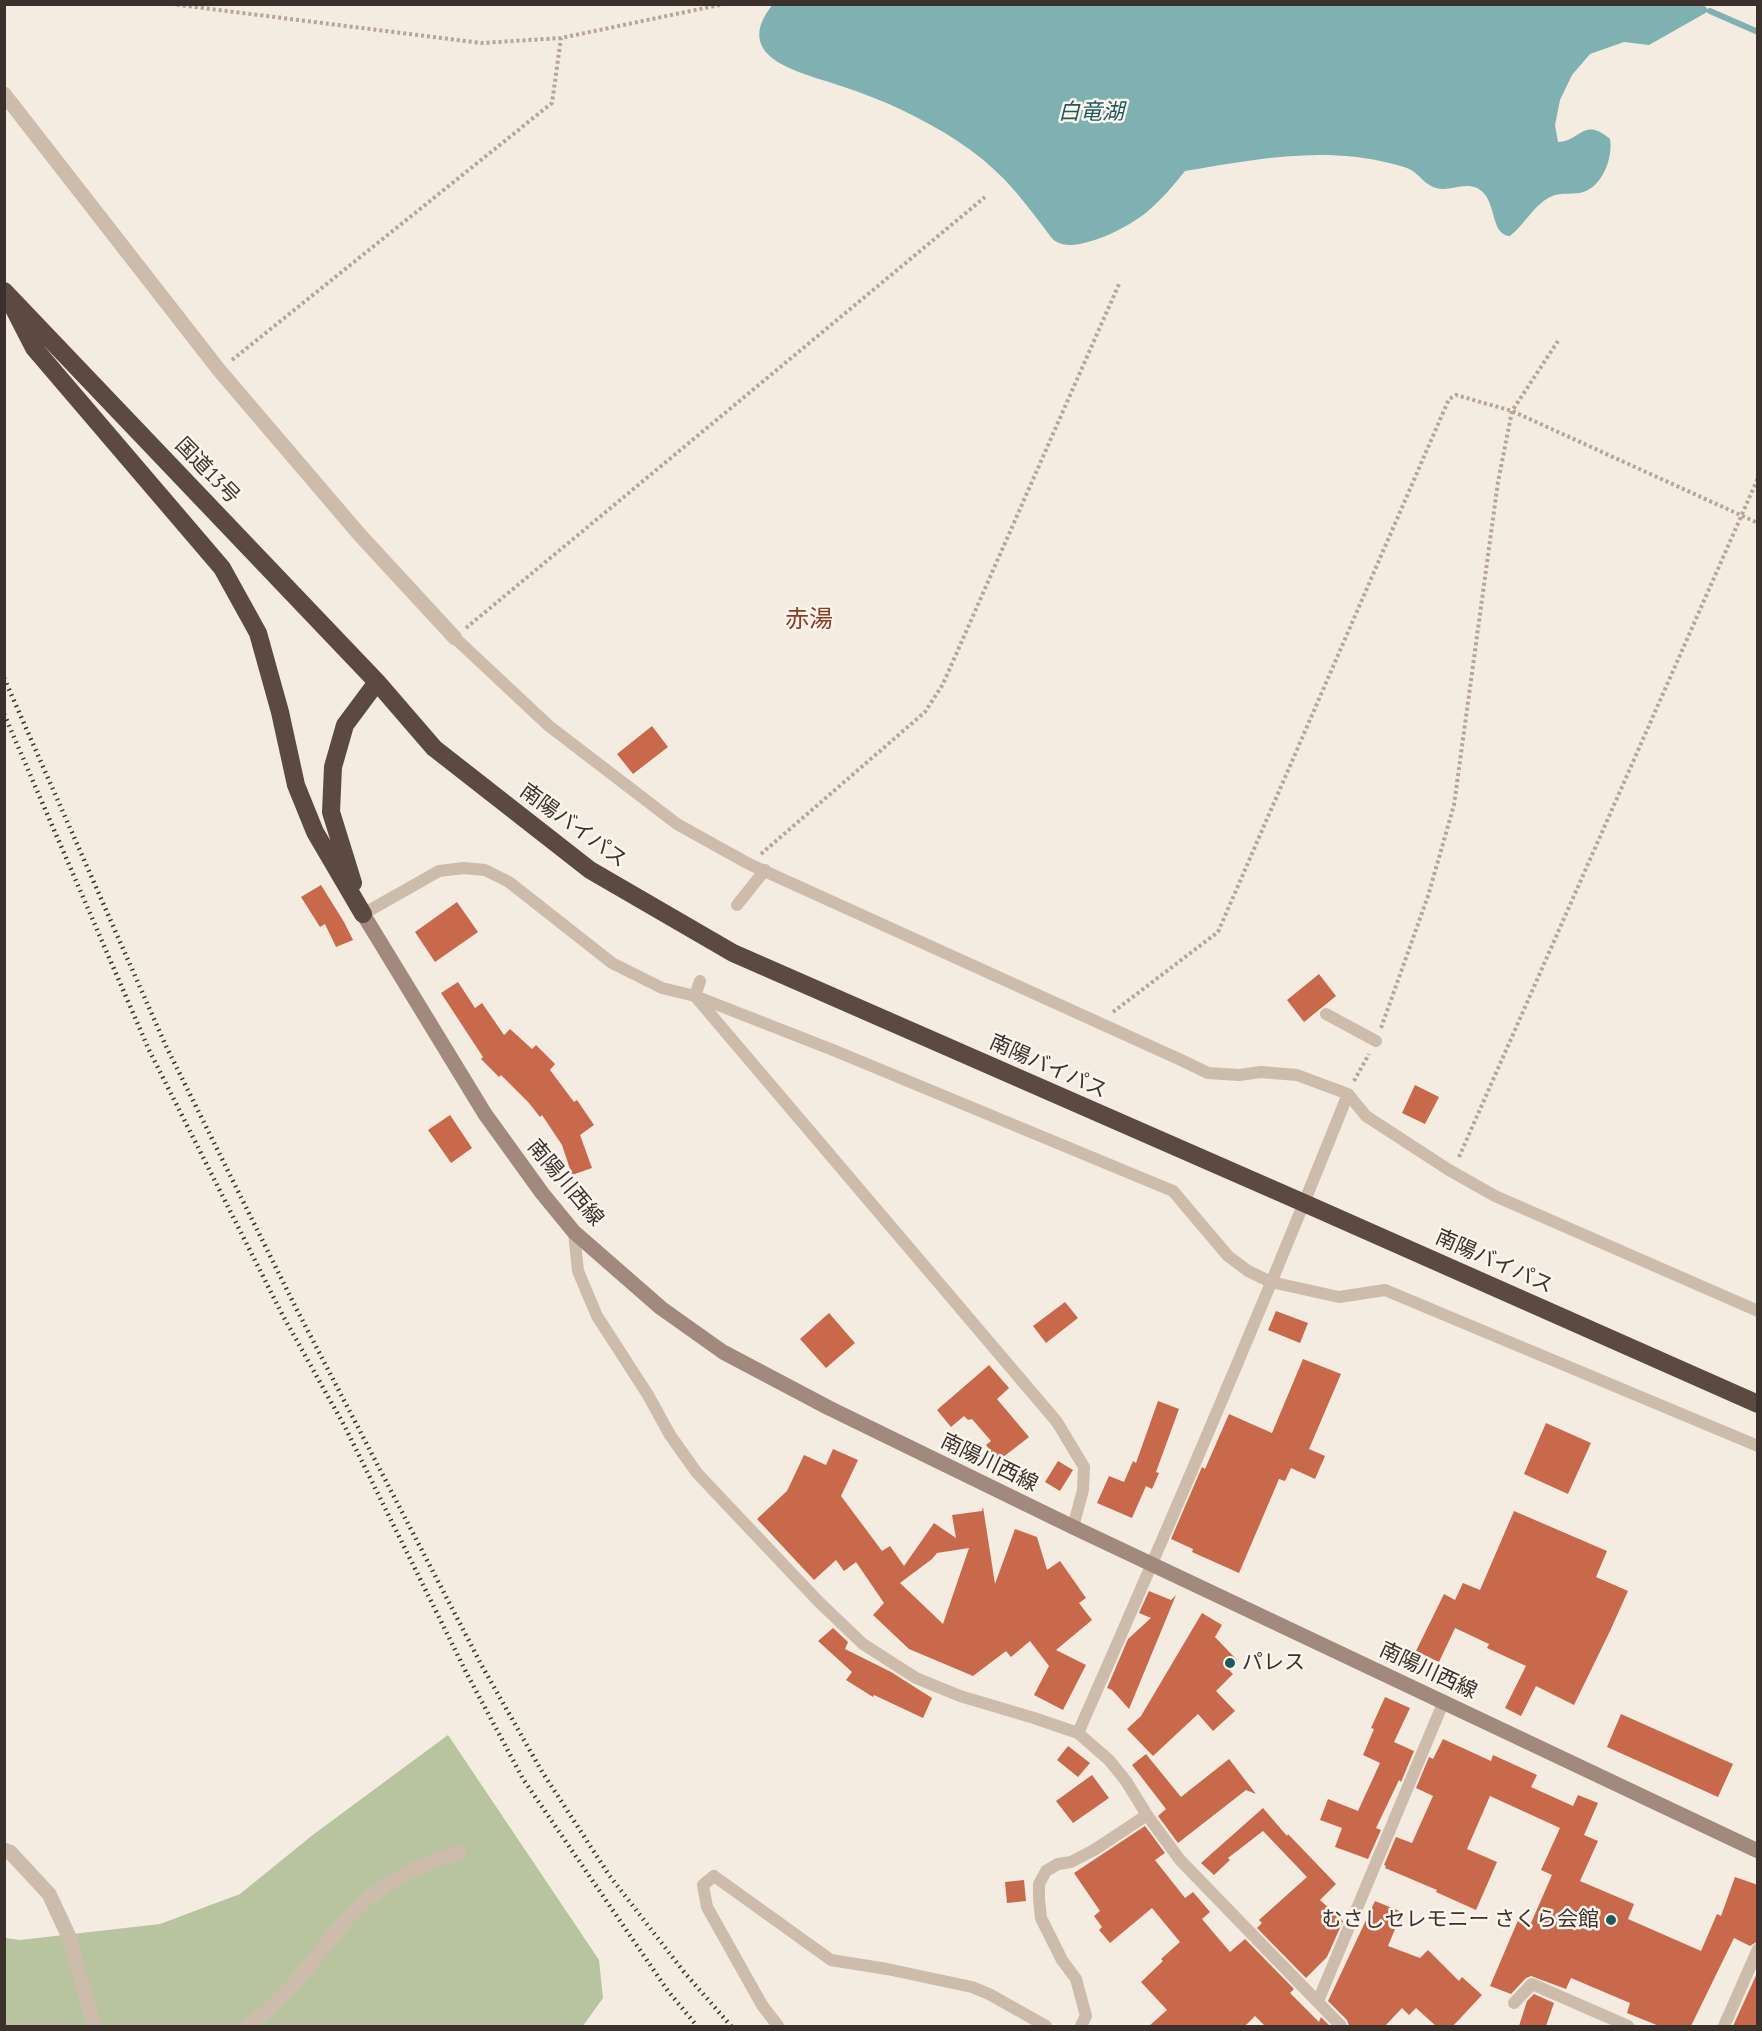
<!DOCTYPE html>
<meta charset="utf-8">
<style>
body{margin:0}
#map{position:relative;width:1762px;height:2031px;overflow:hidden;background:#f4ebe1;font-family:"PT Sans Narrow",sans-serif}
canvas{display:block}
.frame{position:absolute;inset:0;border:6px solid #3b302b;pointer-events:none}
</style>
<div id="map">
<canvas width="1762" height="2031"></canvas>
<div class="frame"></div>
</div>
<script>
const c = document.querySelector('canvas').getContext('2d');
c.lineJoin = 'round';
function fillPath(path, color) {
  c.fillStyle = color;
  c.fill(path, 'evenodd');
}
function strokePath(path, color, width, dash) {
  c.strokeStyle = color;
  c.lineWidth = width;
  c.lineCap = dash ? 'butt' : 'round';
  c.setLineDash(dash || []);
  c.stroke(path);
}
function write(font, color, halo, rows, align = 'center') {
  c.font = font + ' "PT Sans Narrow","Noto Sans JP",sans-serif';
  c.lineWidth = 5;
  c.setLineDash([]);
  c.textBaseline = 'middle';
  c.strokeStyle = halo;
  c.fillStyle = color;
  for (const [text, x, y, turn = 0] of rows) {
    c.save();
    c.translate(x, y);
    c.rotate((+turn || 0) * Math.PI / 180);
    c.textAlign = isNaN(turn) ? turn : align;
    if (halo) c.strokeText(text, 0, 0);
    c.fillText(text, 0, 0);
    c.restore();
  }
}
fillPath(new Path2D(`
 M448 1735 599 1960 603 1998 583 2026H5V1938L20 1940 160 1924 240 1894 314 1834Z`), '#b8c4a0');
fillPath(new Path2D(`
 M773 4H1703L1709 11 1649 45 1624 42 1590 54 1572 75 1560 100 1555 125 1558 142C1580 142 1583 116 1610 139 1613 156 1604 183 1586 191 1575 196 1561 191 1550 197 1534 205 1524 225 1510 236 1489 235 1498 198 1477 188 1463 182 1449 192 1436 188 1426 185 1422 178 1414 172 1408 167 1397 165 1389 163 1321 146 1252 160 1185 171 1173 186 1162 199 1148 211 1131 226 1078 254 1057 242 1052 240 1048 233 1045 229 1032 212 1019 195 1005 180 976 150 941 129 904 111 883 101 863 93 841 86 805 73 728 60 773 4Z`), '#7fb0b2');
strokePath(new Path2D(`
 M1710 11 1758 32`), '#7fb0b2', 6);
fillPath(new Path2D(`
 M652 726 668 747 633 774 617 754Z
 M321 885 344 922 353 940 336 947 325 924 320 927 301 897Z
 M457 902 478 932 435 962 415 932Z
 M1319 974 1336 996 1304 1022 1287 1000Z
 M458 982 475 1008 482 1003 504 1035 510 1029 532 1049 536 1045 555 1064 550 1070 574 1102 577 1100 594 1125 580 1135 592 1168 572 1175 562 1145 542 1115 540 1117 529 1103 501 1075 499 1077 481 1059 483 1057 441 993Z
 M1415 1085 1439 1097 1425 1124 1402 1113Z
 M450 1115 472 1148 451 1163 428 1130Z
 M1065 1302 1078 1318 1046 1343 1033 1326Z
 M1276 1311 1308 1323 1300 1343 1268 1330Z
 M829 1313 855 1343 826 1368 800 1339Z
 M1303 1359 1341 1374 1309 1449 1325 1456 1315 1479 1291 1468 1285 1481 1279 1479 1239 1573 1192 1552 1193 1549 1171 1539 1202 1467 1205 1469 1229 1414 1272 1433Z
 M989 1365 1009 1388 997 1399 1029 1437 998 1461 986 1445 991 1441 972 1419 968 1420 964 1416 951 1427 937 1410Z
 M1158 1401 1179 1409 1156 1472 1159 1473 1152 1489 1146 1486 1132 1518 1097 1503 1109 1476 1124 1482 1133 1461 1136 1463Z
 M1546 1423 1591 1443 1568 1494 1524 1474Z
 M833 1449 858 1460 841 1496 882 1551 890 1546 904 1566 934 1523 956 1538 952 1515 982 1511 983 1507 995 1584 1015 1529 1037 1537 1047 1570 1060 1561 1086 1598 1079 1603 1092 1620 1056 1650 1086 1665 1063 1710 1034 1695 1049 1666 1030 1641 1011 1657 1006 1651 973 1676 909 1649 873 1615 884 1603 856 1562 844 1571 836 1560 814 1580 757 1519 787 1491 804 1455 826 1465ZM969 1548 943 1624 900 1583 932 1559 937 1553Z
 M1058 1461 1073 1470 1060 1491 1045 1482Z
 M1514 1511 1607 1551 1596 1577 1628 1591 1610 1631 1574 1705 1536 1686 1521 1716 1505 1708 1526 1666 1487 1648 1489 1644 1455 1628 1439 1662 1416 1651 1444 1594 1455 1600 1463 1583 1480 1590Z
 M1149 1591 1171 1600 1176 1595 1129 1709 1112 1690 1107 1688 1128 1639 1151 1618 1139 1613Z
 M1202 1613 1222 1625 1215 1637 1237 1660 1228 1669 1233 1674 1216 1691 1235 1711 1213 1731 1198 1714 1153 1756 1127 1729 1141 1716Z
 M833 1628 848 1642 845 1649 891 1672 932 1698 923 1718 874 1695 873 1697 846 1680 852 1672 818 1641Z
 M1385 1697 1410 1708 1394 1742 1414 1751 1401 1782 1399 1780 1376 1828 1381 1830 1368 1859 1335 1847 1342 1828 1320 1820 1328 1799 1358 1811 1380 1763 1363 1755 1374 1729 1371 1728Z
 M1621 1714 1733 1764 1718 1797 1607 1747Z
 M1443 1739 1491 1761 1493 1755 1537 1775 1531 1787 1573 1806 1578 1795 1598 1803 1584 1835 1598 1841 1580 1881 1634 1904 1628 1919 1701 1951 1717 1914 1721 1916 1735 1877 1758 1885V1941L1750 1946 1734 1938 1691 2026H1659L1627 2013 1630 2003 1571 1978 1566 1989 1531 1976 1526 1978 1511 1994 1490 1986 1519 1918 1531 1923 1552 1875 1541 1870 1560 1828 1490 1796 1467 1849 1497 1862 1476 1910 1436 1892 1437 1890 1385 1868 1386 1866 1384 1865 1396 1837 1412 1843 1433 1796 1416 1788 1429 1757 1433 1759Z
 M1068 1746 1090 1763 1078 1777 1057 1760Z
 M1146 1754 1181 1797 1229 1759 1256 1794 1246 1790 1178 1843 1158 1816 1166 1809 1132 1765Z
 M1092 1775 1109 1798 1073 1823 1056 1801Z
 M1263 1808 1287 1836 1288 1834 1336 1884 1320 1900 1343 1921 1327 1957 1306 1978 1257 1928 1262 1923 1259 1920 1307 1877 1263 1831 1228 1858 1230 1860 1214 1875 1201 1863Z
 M1145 1826 1165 1853 1155 1860 1185 1898 1193 1892 1210 1912 1202 1919 1230 1952 1245 1939 1294 1989 1290 1993 1319 2022 1321 2017 1330 2026H1265L1255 2016 1245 2026H1149L1167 2010 1141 1982 1163 1961 1161 1959 1180 1942 1152 1908 1110 1943 1099 1930 1102 1927 1094 1916 1100 1911 1074 1873Z
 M1024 1880 1026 1901 1007 1903 1005 1882Z
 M1375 1901 1402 1912 1388 1946 1420 1958 1428 1950 1459 1981 1462 1977 1482 1995 1453 2026H1436L1416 2008 1409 2015 1402 2008 1385 2026H1349L1347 2020 1328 2001Z
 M1758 1971V2026H1733Z
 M1534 1994 1554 2003 1546 2026H1519L1527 2001Z`), '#c8694b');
strokePath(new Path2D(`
 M171 4 481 43 561 38 724 4
 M232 360 552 103 561 38
 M466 628 985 197
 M761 854 925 712 943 684 1119 284
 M1113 1012 1218 932 1449 399 1456 395 1512 411 1758 523
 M1381 1028 1428 896 1454 805 1498 482 1512 411 1558 341
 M1354 1081 1369 1054
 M1459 1157 1758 478`), '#b9a596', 4, [3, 3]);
strokePath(new Path2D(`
 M455 638 549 726 677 824 749 864 1181 1060 1208 1073 1239 1075 1261 1072 1297 1075 1348 1094 1366 1116 1449 1170 1495 1196 1758 1311
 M737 905 765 870
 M363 914 439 871 464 868 485 870 509 882 612 963 662 988 695 996 833 1050 1173 1191 1228 1256 1248 1271 1271 1282 1339 1297 1385 1290 1758 1446
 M700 981 695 996 1057 1422 1084 1467 1083 1490 1073 1527
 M1326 1014 1376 1041
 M574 1232 578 1271 597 1316 648 1395 670 1435 697 1473 819 1602 863 1644 916 1678 960 1696 1034 1718 1078 1733 1109 1760 1126 1781 1147 1815 1180 1860 1341 2026
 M1078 1733C1171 1522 1262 1309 1348 1094
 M1318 2001 1444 1701
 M1514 2003 1532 1984 1628 2026
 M778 2026 762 2005 707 1907 703 1885 714 1876 831 1960 887 1969 972 1987 989 1994 1046 2026
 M1081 2026 1086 2016 1076 1979 1062 1960 1041 1918 1039 1900V1884L1046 1871 1058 1864 1071 1862 1094 1850 1147 1815
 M1724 2026 1758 1949`), '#cdbbac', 12);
strokePath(new Path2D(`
 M4 94 219 370 359 534 455 638
 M4 1850 10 1852 49 1894 70 1939 91 2016 96 2026
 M248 2026C290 1997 317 1952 352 1914 379 1884 421 1863 459 1853`), '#cdbbac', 15);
strokePath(new Path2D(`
 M363 914 485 1114 542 1193 574 1232 661 1308 723 1352 829 1408 1073 1527 1758 1851`), '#a18a7d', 15);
strokePath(new Path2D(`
 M4 291 377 682 434 748 590 870 733 953 1304 1203 1758 1404
 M14 309 34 348 222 568 258 633 280 712 296 785 315 832 363 914
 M353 883 331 812 333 767 345 725 377 682`), '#5c4a42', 18);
strokePath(new Path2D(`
 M4 678 165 1044 296 1308 482 1666 541 1770 609 1875 684 1972 731 2026
 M4 714 149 1050 282 1314 345 1427 466 1672 523 1779 668 1991 697 2026`), '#3b302b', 4.5, [1.5, 4.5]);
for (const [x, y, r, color] of [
 [1230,1663,6,"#1f5a5e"],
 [1611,1920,6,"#1f5a5e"]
]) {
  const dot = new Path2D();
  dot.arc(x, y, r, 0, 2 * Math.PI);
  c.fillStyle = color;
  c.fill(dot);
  strokePath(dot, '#fbf5ee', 2);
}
write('21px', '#3b302b', '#fbf5ee', [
 ["国道13号",207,471,46],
 ["南陽バイパス",573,826,36],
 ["南陽バイパス",1048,1067,24],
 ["南陽川西線",565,1183,50],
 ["南陽バイパス",1494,1262,24],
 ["南陽川西線",989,1463,26],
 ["南陽川西線",1428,1671,25]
]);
write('21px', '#3b302b', '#fbf5ee', [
 ["パレス",1242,1663],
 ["むさしセレモニー さくら会館",1599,1920,"right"]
], 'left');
write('italic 22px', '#1f5a5e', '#fbf5ee', [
 ["白竜湖",1091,113]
]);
write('24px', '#8c3b22', '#fbf5ee', [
 ["赤湯",809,620]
]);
</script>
